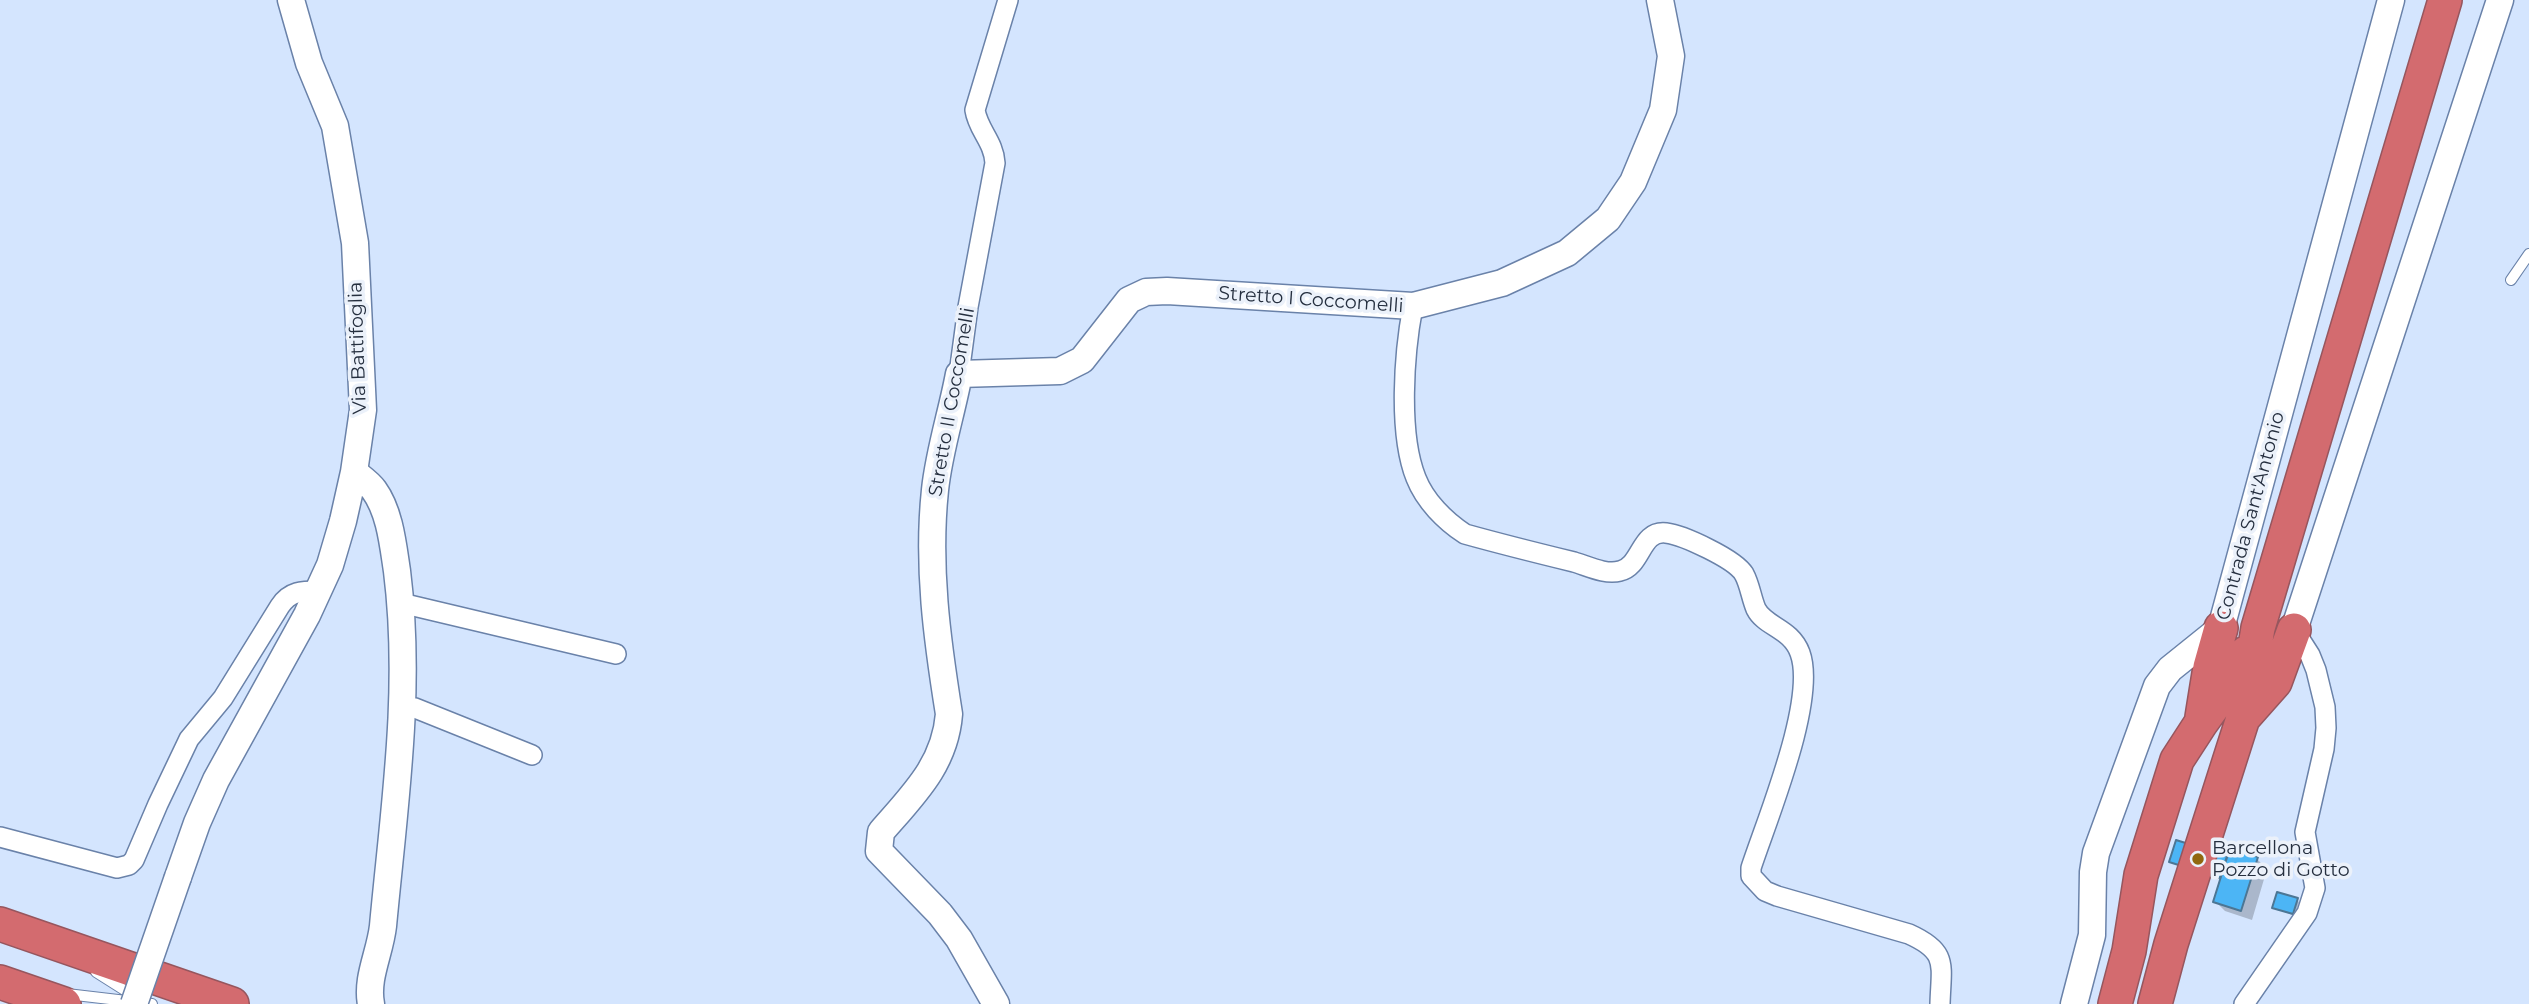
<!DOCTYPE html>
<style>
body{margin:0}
canvas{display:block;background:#d4e5fe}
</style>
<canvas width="2529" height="1004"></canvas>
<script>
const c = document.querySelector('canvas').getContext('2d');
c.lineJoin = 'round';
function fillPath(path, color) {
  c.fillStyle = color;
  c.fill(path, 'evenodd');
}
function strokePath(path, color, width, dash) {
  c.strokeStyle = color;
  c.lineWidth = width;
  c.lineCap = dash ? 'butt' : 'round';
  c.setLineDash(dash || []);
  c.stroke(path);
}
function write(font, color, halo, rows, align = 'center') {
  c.font = font + ' Montserrat,sans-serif';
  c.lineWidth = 7;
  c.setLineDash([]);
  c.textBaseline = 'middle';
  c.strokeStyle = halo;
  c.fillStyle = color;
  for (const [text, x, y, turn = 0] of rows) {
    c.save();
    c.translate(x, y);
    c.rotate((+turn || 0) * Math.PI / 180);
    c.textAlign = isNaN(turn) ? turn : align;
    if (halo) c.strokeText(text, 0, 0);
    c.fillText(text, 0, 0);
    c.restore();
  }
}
fillPath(new Path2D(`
 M2226 858 2257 859 2267 869 2252 920 2225 911 2215 901 2222 879 2171 861Z
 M2297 900 2299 902 2295 916 2274 908Z`), '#0003');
const building = new Path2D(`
 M2176 840 2227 856 2220 878 2169 862Z
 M2230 848 2258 857 2241 911 2213 902Z
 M2277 892 2298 898 2293 914 2272 908Z`);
fillPath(building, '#4cb5f5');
strokePath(building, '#4c7694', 2);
const lane = new Path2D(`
 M2511 280 2529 254
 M96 972 134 996
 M67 994 152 1004`);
const street = new Path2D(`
 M1413 306C1404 353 1398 433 1416 478 1425 501 1445 521 1465 534 1501 544 1537 553 1574 562 1588 566 1605 575 1620 571 1642 566 1640 530 1666 533 1683 535 1735 559 1744 574 1750 585 1751 597 1756 609 1765 627 1791 628 1800 653 1817 700 1767 819 1751 868V876L1765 891 1777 896 1909 934C1949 952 1941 965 1940 1004
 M959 374 968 307 995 163C994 142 978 130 975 110L1008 0
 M401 603 616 654
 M403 707 415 708 532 755
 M0 837 117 868 129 865 134 860 158 804 189 739 223 698 280 606C290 591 302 591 319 591
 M2244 1004 2307 913 2315 888 2305 832 2324 749 2326 728 2325 707 2316 670 2310 655 2294 630`);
const secondary = new Path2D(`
 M354 472C360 477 369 483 374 490 390 512 393 545 397 571 412 690 394 808 383 926 380 953 366 978 371 1004
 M2294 630 2500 0
 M178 877 197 823 216 780 307 615 330 565 343 521 354 472 363 410 355 243 335 126 309 63 291 0
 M996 1004 959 939 940 914 879 851 881 832C913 795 945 765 949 714 937 639 927 566 935 490 939 451 952 412 959 374L1060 371 1082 360 1129 300 1146 292 1167 291 1413 306 1502 283 1567 253 1608 219 1633 182 1663 110 1671 56 1660 0
 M2074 1004 2092 935 2093 872 2096 853 2157 686 2170 669 2221 628 2391 0`);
const highway = new Path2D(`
 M2202 717 2210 667 2221 628
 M2244 717 2275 682 2294 630
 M0 924 232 1004
 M0 982 64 1004
 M2115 1004 2129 951 2141 875 2177 760 2201 723 2235 676 2246 653
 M2155 1004 2171 944 2243 718 2258 628 2445 0`);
strokePath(lane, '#6a82a9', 12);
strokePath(street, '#6a82a9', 22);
strokePath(secondary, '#6a82a9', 29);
strokePath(highway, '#96565e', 36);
strokePath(lane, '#fff', 10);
strokePath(street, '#fff', 19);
strokePath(secondary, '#fff', 26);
strokePath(highway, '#d36b6f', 33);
const secondaryBridge = new Path2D(`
 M134 1004 178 877`);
strokePath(secondaryBridge, '#6a82a9', 29, []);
strokePath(secondaryBridge, '#fff', 26);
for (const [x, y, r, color] of [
 [2198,859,7,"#91670f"]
]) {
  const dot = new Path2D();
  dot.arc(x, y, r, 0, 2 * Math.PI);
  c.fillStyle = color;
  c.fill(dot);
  strokePath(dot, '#ebf1fa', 2.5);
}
write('19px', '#252f3f', '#ebf1fa', [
 ["Stretto I Coccomelli",1311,300,4],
 ["Via Battifoglia",358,348,-92],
 ["Stretto II Coccomelli",952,402,-80],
 ["Contrada Sant'Antonio",2251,516,-75]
]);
write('19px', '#252f3f', '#ebf1fa', [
 ["Barcellona",2212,848],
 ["Pozzo di Gotto",2212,870]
], 'left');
</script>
